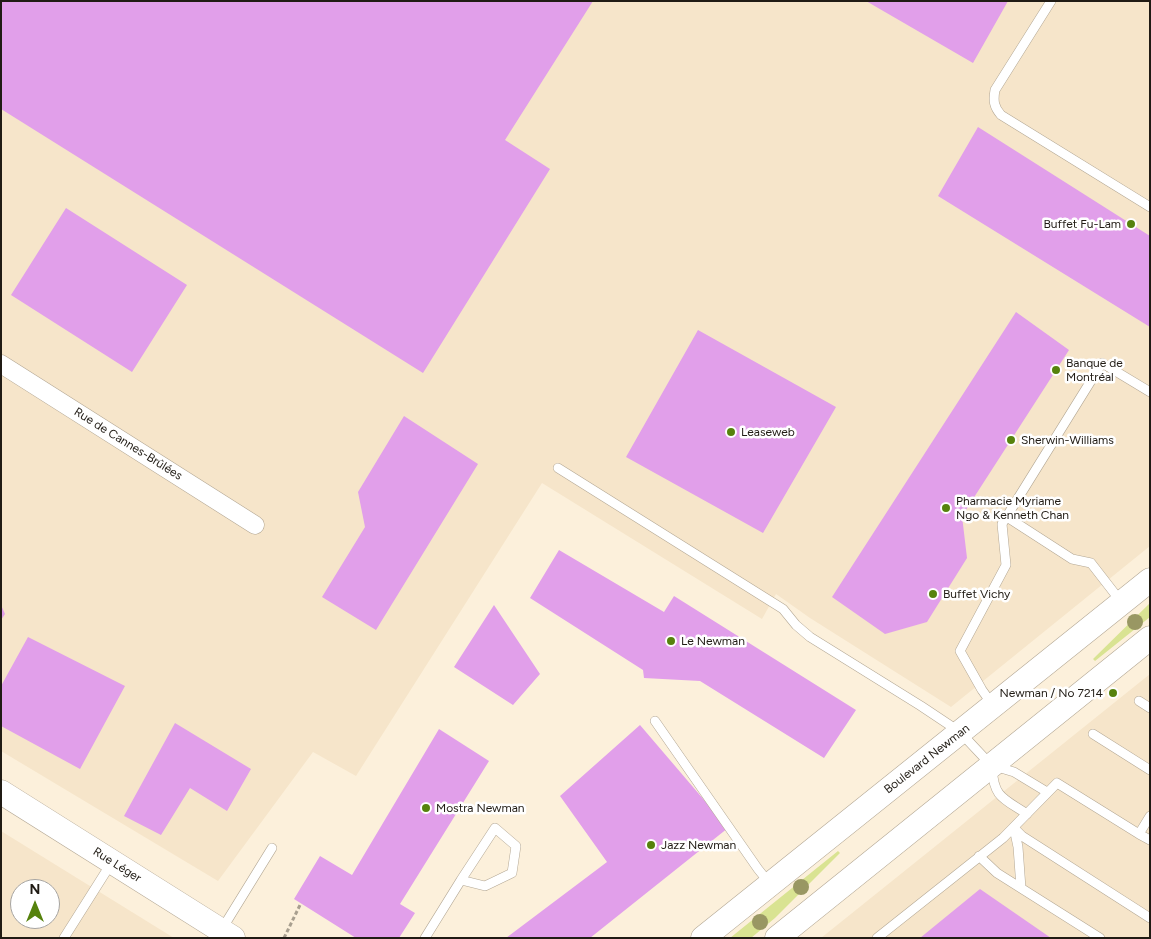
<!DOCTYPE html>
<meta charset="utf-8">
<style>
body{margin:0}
#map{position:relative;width:1151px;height:939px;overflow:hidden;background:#fcf0db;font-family:Figtree,sans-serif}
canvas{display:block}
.frame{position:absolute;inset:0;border:2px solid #201b14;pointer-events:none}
.north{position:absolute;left:10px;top:879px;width:50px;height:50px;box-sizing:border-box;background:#fff;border:1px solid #a6a4a1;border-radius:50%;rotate:0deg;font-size:14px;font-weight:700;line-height:20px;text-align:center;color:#201b14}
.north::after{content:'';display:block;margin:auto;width:18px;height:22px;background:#56820d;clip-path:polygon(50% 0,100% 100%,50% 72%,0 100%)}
</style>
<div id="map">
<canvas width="1151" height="939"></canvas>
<div class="frame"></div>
<div class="north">N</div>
</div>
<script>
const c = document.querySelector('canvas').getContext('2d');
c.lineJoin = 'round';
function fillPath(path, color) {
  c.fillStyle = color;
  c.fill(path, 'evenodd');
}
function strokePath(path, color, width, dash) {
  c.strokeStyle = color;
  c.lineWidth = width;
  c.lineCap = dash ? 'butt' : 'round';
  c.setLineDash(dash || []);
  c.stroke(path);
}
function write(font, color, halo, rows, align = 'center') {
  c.font = font + ' Figtree,sans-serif';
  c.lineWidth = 5;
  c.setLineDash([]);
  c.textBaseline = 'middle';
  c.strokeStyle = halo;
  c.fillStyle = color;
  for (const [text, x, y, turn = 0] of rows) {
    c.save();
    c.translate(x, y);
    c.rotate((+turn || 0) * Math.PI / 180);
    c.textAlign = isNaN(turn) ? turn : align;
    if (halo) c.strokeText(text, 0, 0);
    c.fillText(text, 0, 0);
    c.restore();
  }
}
fillPath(new Path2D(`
 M1 1H1150V546L951 707 810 618 776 594 762 619 542 483 356 776 313 752 218 881 1 751Z
 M1150 674V938H821Z
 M1 831 174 938H1ZM20 889H50V919H20Z`), '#f6e5ca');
fillPath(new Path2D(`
 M1150 603V617L1095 661 1093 659Z
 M838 851 840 853 775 918 751 938H730Z`), '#d9e392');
fillPath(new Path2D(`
 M1 1H593L505 140 550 169 423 373 1 109Z
 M866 1H1008L973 63Z
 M978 127 1150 236V327L938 196Z
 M66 208 187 285 132 372 11 295Z
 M1016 312 1069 350 962 516 967 558 927 622 885 634 832 597Z
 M698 330 836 407 763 533 626 457Z
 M404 416 478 464 376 630 322 597 365 527 358 492Z
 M559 550 664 612 674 596 856 710 824 758 700 681 644 678 643 670 530 598Z
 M1 605 5 614 1 620Z
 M494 605 540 674 513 705 454 667Z
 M28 637 125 686 80 769 1 726V686Z
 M175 723 251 769 227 811 190 788 161 835 124 816Z
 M640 725 728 828 590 938H506L607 862 560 796Z
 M439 729 489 761 400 904 415 913 399 938H356L294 899 320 856 352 875Z
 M980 889 1051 938H920Z`), '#e19fea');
const lane = new Path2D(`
 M1051 1 995 90C993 101 994 107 1001 115L1150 207
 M558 468 783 609 796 625 810 637 921 706 960 732 991 765 1014 772 1047 792
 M1007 517 1072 559 1091 563 1122 603
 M1139 701 1150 708
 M992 704 982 690 960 651 1006 565 1002 524 1102 363 1150 392
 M655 721 758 869 770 884
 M1093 734 1150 770
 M992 768C994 798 1003 798 1027 814
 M1014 828 1022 836 1150 918
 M1014 828 1018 847 1021 888
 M1139 834 1150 840
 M979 856 997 873 1100 938
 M222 929 272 848
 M64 938 112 862
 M425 938 461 880 495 828 516 846 512 873 485 886 461 880
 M877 938 1003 838 1057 783 1139 834 1150 816`);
const street = new Path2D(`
 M1 364 255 525`);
const secondary = new Path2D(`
 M1 792 233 938
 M703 938 1150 580
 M777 938 1150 638`);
strokePath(lane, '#b3a794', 10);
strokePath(street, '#b3a794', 19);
strokePath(secondary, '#b3a794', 25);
strokePath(new Path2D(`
 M284 938 301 903`), '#a89f8f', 3, [4, 2.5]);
strokePath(lane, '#fff', 9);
strokePath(street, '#fff', 18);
strokePath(secondary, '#fff', 24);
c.fillStyle = '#999763';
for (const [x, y] of [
 [1135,622],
 [801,887],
 [760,922]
]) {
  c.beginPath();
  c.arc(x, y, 8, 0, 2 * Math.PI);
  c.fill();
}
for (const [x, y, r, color] of [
 [1131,224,5,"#56820d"],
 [1056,370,5,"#56820d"],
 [731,432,5,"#56820d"],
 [1011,440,5,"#56820d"],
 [946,508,5,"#56820d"],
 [933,594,5,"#56820d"],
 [671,641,5,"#56820d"],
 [1113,693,5,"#56820d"],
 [426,808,5,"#56820d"],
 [651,845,5,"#56820d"]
]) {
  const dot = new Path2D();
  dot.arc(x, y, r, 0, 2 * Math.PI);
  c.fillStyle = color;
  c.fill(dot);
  strokePath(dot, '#fff', 2);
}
write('12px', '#201b14', '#fff', [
 ["Buffet Fu-Lam",1121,224,"right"],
 ["Banque de",1066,363],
 ["Montréal",1066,377],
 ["Leaseweb",741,432],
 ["Sherwin-Williams",1021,440],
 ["Pharmacie Myriame",956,501],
 ["Ngo & Kenneth Chan",956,515],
 ["Buffet Vichy",943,594],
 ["Le Newman",681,641],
 ["Newman / No 7214",1103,693,"right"],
 ["Mostra Newman",436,808],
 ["Jazz Newman",661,845]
], 'left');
write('12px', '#201b14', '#fff', [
 ["Rue de Cannes-Brûlées",128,444,32],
 ["Boulevard Newman",927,759,-38],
 ["Rue Léger",117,865,32]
]);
</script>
